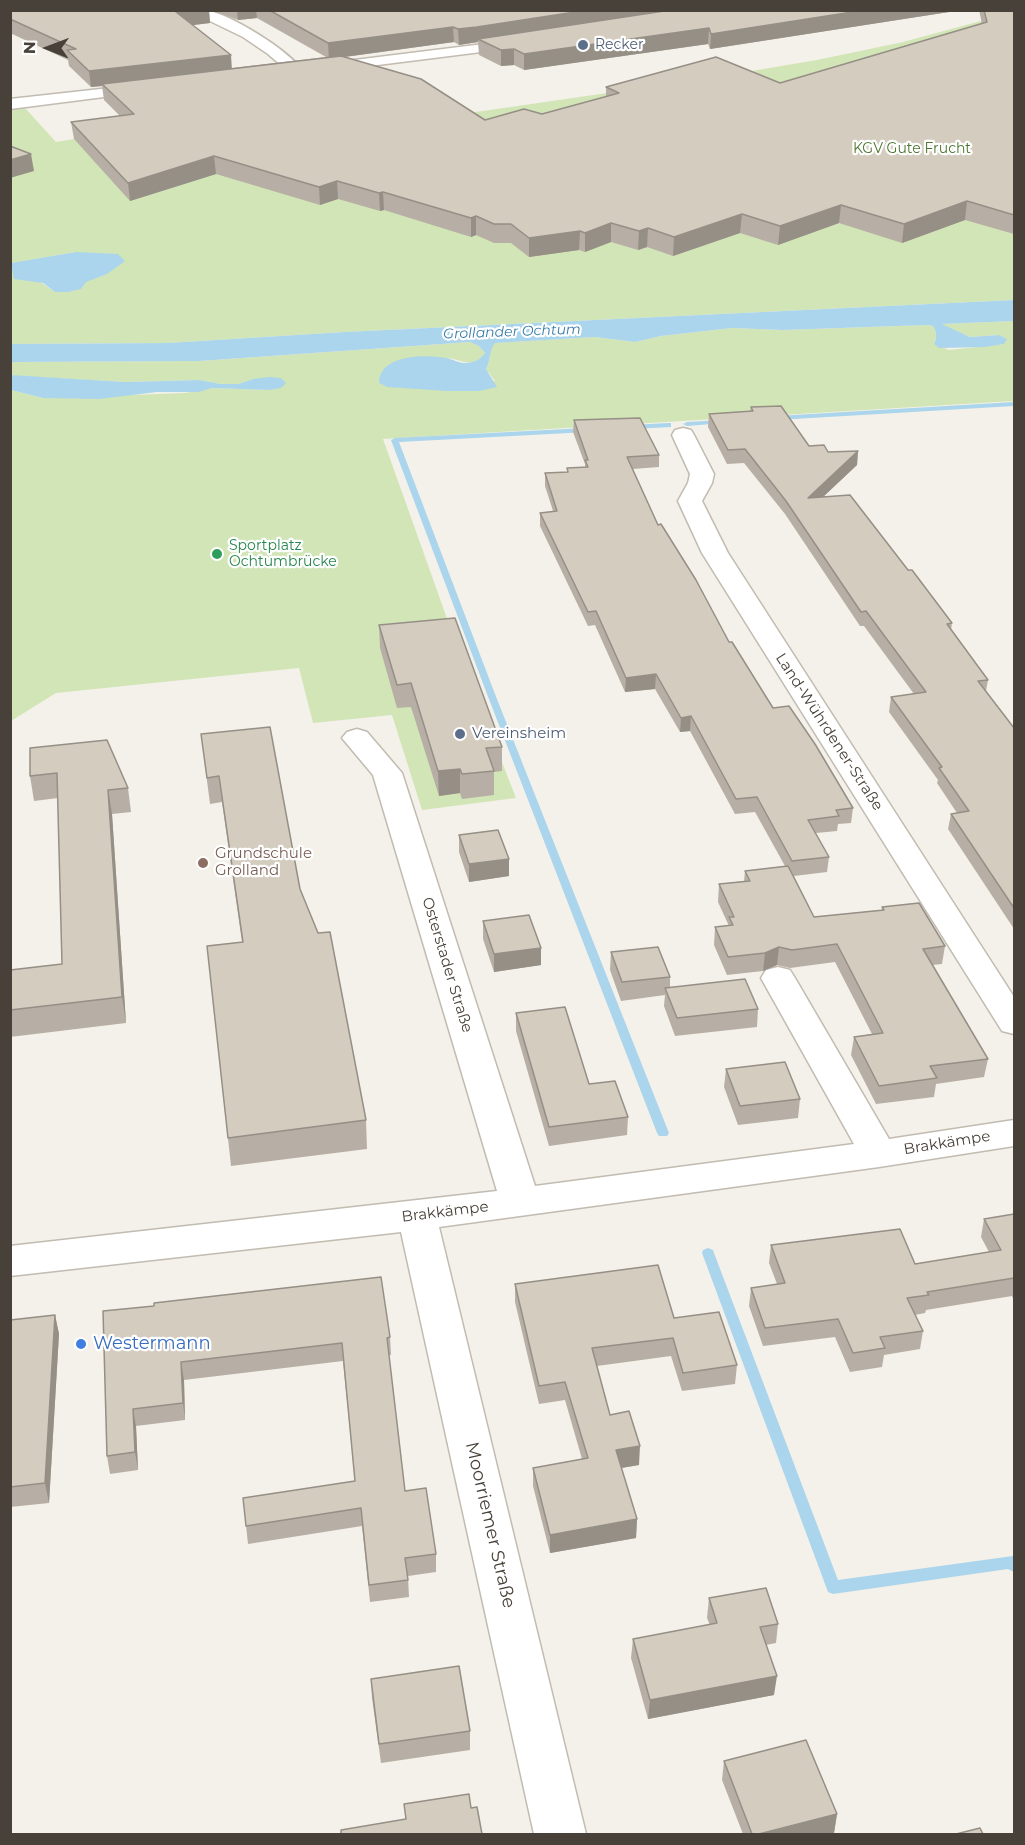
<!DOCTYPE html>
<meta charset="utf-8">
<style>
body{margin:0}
#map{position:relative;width:1025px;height:1845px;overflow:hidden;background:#f4f1ea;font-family:Montserrat,sans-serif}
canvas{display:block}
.frame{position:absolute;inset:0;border:12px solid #484139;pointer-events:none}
.north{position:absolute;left:18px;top:18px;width:60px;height:60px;-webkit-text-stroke:4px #fff;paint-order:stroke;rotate:271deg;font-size:16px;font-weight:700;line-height:24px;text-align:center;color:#484139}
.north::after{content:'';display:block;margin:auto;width:21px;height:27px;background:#484139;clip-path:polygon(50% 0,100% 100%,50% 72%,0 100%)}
</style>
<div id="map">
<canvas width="1025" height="1845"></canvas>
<div class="frame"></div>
<div class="north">N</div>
</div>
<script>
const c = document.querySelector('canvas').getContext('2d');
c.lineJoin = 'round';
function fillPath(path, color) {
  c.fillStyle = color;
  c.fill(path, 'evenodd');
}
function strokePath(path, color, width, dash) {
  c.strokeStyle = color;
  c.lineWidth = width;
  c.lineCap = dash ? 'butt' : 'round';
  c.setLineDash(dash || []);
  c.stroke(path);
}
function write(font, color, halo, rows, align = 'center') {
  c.font = font + ' Montserrat,sans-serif';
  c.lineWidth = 4.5;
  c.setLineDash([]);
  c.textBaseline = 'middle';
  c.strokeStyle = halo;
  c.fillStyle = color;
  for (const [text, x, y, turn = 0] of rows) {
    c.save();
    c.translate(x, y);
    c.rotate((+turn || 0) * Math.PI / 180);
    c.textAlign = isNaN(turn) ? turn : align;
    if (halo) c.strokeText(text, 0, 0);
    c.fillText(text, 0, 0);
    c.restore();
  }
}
fillPath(new Path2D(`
 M1014 12V300L345 332 168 343 11 344 10 109 25 108 56 142 74 139 92 158 469 113 704 79 817 60 903 42ZM76 252 107 274 55 292 12 263Z
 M1014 321V401L383 439 459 652 516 798 422 810 392 715 313 723 299 668 56 693 11 721V390L43 398 185 393 212 388 269 390 253 379 238 384H221L199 380 125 382 15 376 11 375V362L199 361 470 342 479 346 485 353C472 371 460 358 446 358 436 358 392 376 379 380V383C404 394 467 383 495 381L486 369C491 360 489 350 494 343L595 337 635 342 661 336 732 328 782 330 927 325 933 326C937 332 937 338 934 344L949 350 1003 344 1006 339 999 335 970 337 941 324Z`), '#d2e5b6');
fillPath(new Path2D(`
 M76 252 118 254 125 261 107 274 86 282 81 289 68 292H55L43 283 14 279 11 263Z
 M1014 300V321L942 324 970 337 999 335 1007 339 1004 344 985 347 939 348 934 344C937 338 937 332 933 326L927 325 782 330 732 328 661 336 635 342 595 337 495 343C489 350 491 360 486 369L497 387 479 391H447L387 387 379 383C379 354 426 354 446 358 453 359 458 363 464 363 473 363 480 360 485 353L479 346 470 342 199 361 11 362V344L168 343 345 332Z
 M10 375 125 382 199 380 221 384H238L253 379 269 377 281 378 286 383 281 388 269 390 212 388 198 392H157L99 399 43 398 11 390Z`), '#abd5ec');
fillPath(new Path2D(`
 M1014 402V406L777 420 773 418 777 416Z
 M722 420 724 421V423L687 426 683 424 687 422Z
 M668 423H671V427L631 429 627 427 631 425Z
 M585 428H588V432L399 442 495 694 669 1133 667 1136H659L657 1133 487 694 391 440 395 438Z
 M708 1248 713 1250 714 1253 838 1580 1013 1556H1014V1572L1008 1569 833 1594 828 1592 702 1253 703 1250Z`), '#abd5ec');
const minor = new Path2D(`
 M187 10C193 10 199 10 205 10 231 14 288 50 303 71L296 75 291 74 268 54 243 37Z
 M524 39 529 40 531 43 529 46 322 72 315 68 322 64Z
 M146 84 153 88 151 91 10 109V99Z
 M683 428 691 430 694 435 714 474 712 483 702 501 728 553 1014 997V1034L1002 1031 702 553 678 501 688 483 690 474 672 435 675 430Z
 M357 729 367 732 402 773 535 1186 854 1144 761 978 766 970 778 967 790 970 795 978 889 1139 1014 1120V1146L879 1167 439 1227 586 1834H534L401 1232 10 1276V1246L497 1191 373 775 342 738 347 732Z`);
strokePath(minor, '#c2bbb0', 3);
fillPath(minor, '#fff');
fillPath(new Path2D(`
 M10 10H962L710 49 708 44 524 70 514 65 501 66 479 55 478 42 459 45 454 42 345 57 485 120 542 114 606 97V87L780 83 982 24 979 10H1014V234L965 220 902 243 839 223 778 245 740 233 673 256 647 247 638 250 611 242 585 252 579 250 529 257 511 243H494L476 235 471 237 384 210 380 211 338 199 320 205 216 174 130 201 74 139 71 122 120 116 104 100 102 86 91 87 69 66 68 60 10 33ZM209 11 219 13 238 20 257 18 326 57 232 68 193 25 210 23Z
 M751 407 809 446 828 452 858 451 857 465 823 497 908 570 952 623 951 630 988 680 986 691 1014 728V929L948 829 951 814 957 813 937 783 938 780 889 712 891 697 914 694 864 626H860L785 514 744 463 727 464 708 427 709 414 750 411Z
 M574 420 659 455V467L633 469 658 525 729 642 773 708 853 808 851 823 838 824 837 831 816 833 829 857 827 872 794 876 814 917 882 910V907L945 946 942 964 932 965 988 1059 984 1077 936 1084 934 1097 876 1104 851 1055 854 1037 872 1034 835 962 790 968 777 965 763 971 727 975 714 945 715 927 729 926 718 902 719 884 744 881 745 871 785 866 755 812 735 814 690 731 680 732 655 689 625 692 595 625 588 626 540 526V513L553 511 545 486V473L567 472V468H585V464L573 432Z
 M379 625 502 747V771L494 772V795L462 799 460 793 439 796 411 707 397 708 380 648Z
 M201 734 300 889 366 1120 367 1149 231 1166 207 946 242 942 222 802 210 804Z
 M30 748 128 788 131 812 112 814 126 1023 10 1037V970L62 964 58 798 34 801 30 776Z
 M459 835 509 876 469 882 459 852Z
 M483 921 541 948V965L494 972 483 939Z
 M611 952 670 977V988L758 1009 757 1027 675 1036 664 1006 665 995 621 1001 610 970Z
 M516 1013 589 1084 628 1117 627 1135 549 1146 516 1031Z
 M726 1069 800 1099 798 1118 738 1125 724 1087Z
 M1014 1214V1301L1012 1296 926 1310 925 1313 915 1315 923 1331 920 1349 884 1355 882 1367 850 1372 835 1337 763 1346 749 1306 751 1288 777 1284 769 1263 771 1245 915 1264 989 1252 981 1237 984 1219Z
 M515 1284 674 1318 737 1365 735 1384 682 1391 671 1356 597 1366 610 1415 639 1465 621 1468 637 1519 636 1538 550 1553 533 1486V1468L582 1459 565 1400 539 1404 515 1302Z
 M103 1311 390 1337 391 1355H389L405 1491 436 1554V1572L408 1576 409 1597 370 1602 362 1526 248 1544 243 1498 355 1481 343 1361 184 1380 185 1420 136 1426 138 1470 110 1474 107 1456Z
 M55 1315 59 1334 49 1503 10 1507V1320Z
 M709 1598 778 1624 776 1643 766 1645 774 1695 648 1719 631 1658 633 1639 710 1625 707 1618Z
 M371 1679 470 1731V1750L381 1763 372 1698Z
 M724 1761 837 1814 834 1833 827 1834H743L722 1780Z`), '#b7afa5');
fillPath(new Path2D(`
 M189 10H209L210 23 177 27 176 12Z
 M237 10H256L257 18 238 20Z
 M588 10H684L478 39V42L459 45 458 29Z
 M865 10H962L710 49 711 34Z
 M453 27 454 42 329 59 328 43Z
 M709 28 708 44 524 70V54Z
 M514 49V65L501 66V50Z
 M231 55 232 71 102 84V86L91 87 89 71Z
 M31 154 34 171 10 178V160Z
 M214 156 216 174 130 201 128 183Z
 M337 181 338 199 320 205 319 187Z
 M383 192 384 210 380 211 379 193Z
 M967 201 965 220 902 243 904 224Z
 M841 205 839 223 778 245 780 226Z
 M742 214 740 233 673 256 674 237Z
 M476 216V235L471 237V218Z
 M611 223V242L585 252V233Z
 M648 228 647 247 638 250 639 231Z
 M580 231 579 250 529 257V238Z
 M858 451 857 465 807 512 808 498Z
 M656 674 655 689 625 692 626 678Z
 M691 716 690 731 680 732 681 718Z
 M460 769V793L439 796 438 771Z
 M108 790 112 814 126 1023 122 997Z
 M509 859V876L469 882V864Z
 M779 947 777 965 763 971 765 953Z
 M541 948V965L494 972V954Z
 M55 1315 59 1334 49 1503 45 1483Z
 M181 1362 184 1380 185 1420 183 1403Z
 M133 1409 136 1426 138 1470 135 1452Z
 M640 1446 639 1465 615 1469 616 1450Z
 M637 1519 636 1538 550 1553V1535Z
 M777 1676 774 1695 648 1719 650 1700Z
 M837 1814 834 1833 827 1834H759Z`), '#958f86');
const building = new Path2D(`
 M10 10H189L176 12 231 55 89 71 67 50 76 49 10 19Z
 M269 10H588L477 27 458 29 453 27 328 43Z
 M671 10H865L711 34 709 28 524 54 514 49 501 50 478 39Z
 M984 10H1014V215L967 201 904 224 841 205 780 226 742 214 674 237 648 228 639 231 611 223 585 233 580 231 529 238 511 224H494L476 216 471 218 383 192 379 193 337 181 319 187 214 156 128 183 71 122 134 114 102 84 341 56 421 79 485 120 524 109 542 114 619 93 606 87 716 57 780 83 987 22Z
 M10 146 31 154 10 160Z
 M781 406 809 446 824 445 828 452 858 451 808 498 850 495 908 570H912L952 623 947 624 988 680 978 681 1014 728V908L951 814 969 811 939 768 942 767 891 697 926 692 866 611 861 612 786 501 745 449 728 450 709 414 753 411 751 407Z
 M640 418 659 455 627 457 658 525 661 524 696 580 729 642H732L773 708 789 706 815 744 853 808 836 810 839 816 808 820 829 857 792 861 757 797 736 799 691 716 681 718 656 674 626 678 596 611 588 612 540 513 557 511 545 473 568 472 567 468 588 467 585 460H588L574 420Z
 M455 618 502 747 486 748 494 771 462 774 460 769 438 771 411 683 397 685 379 625Z
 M270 727 300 889 318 933 330 932 366 1120 228 1138 207 946 243 942 219 776 207 778 201 734Z
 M107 740 128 788 108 790 122 997 10 1010V970L62 964 57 773 30 776V748Z
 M498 830 509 859 469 864 459 835Z
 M788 866 814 917 884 910 882 907 919 903 945 946 923 949 988 1059 930 1066 937 1078 879 1086 854 1037 883 1033 837 944 792 950 779 947 765 953 728 957 715 927 733 925 729 917H734L719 884 750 881 745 871Z
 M529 915 541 948 494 954 483 921Z
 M658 947 670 977 622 982 611 952Z
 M745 979 758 1009 677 1018 665 988Z
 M565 1007 589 1084 615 1081 628 1117 549 1127 516 1013Z
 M785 1062 800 1099 740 1106 726 1069Z
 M1014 1214V1278L927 1292 929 1295 907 1298 923 1331 880 1337 885 1348 853 1353 838 1319 765 1328 751 1288 785 1283 771 1245 900 1229 915 1264 1001 1250 984 1219Z
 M658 1265 674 1318 719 1312 737 1365 683 1373 673 1338 592 1348 610 1415 629 1411 640 1446 616 1450 637 1519 550 1535 533 1468 588 1458 565 1382 539 1386 515 1284Z
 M381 1277 390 1337 387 1338 405 1491 426 1488 436 1554 405 1558 408 1580 369 1585 361 1508 246 1526 243 1498 355 1481 342 1343 181 1362 183 1403 133 1409 135 1452 107 1456 103 1311 154 1306V1303Z
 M55 1315 45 1483 10 1487V1320Z
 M766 1588 778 1624 760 1627 777 1676 650 1700 633 1639 717 1623 709 1598Z
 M459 1666 470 1731 379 1744 371 1679Z
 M806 1740 837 1814 759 1834H752L724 1761Z
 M469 1794 471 1808 477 1807 482 1834H341V1830L406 1819 404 1804Z
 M980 1828 983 1834H956Z`);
fillPath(building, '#d5ccc0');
strokePath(building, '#958f86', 1.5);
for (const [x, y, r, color] of [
 [583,45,6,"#5c6f8a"],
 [217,554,6,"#2e9e5b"],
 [460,734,6,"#5c6f8a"],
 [203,863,6,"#8d6e63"],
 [81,1344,6,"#3f7fe0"]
]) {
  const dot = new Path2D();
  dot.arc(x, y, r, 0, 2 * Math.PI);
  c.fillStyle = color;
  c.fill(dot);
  strokePath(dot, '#fff', 2);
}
write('14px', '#4e5e75', '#fff', [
 ["Recker",595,45]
], 'left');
write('14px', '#4d762f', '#fff', [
 ["KGV Gute Frucht",912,149]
]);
write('italic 14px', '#367ba5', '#fff', [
 ["Grollander Ochtum",512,332,-2]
]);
write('14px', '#27864d', '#fff', [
 ["Sportplatz",229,546],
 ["Ochtumbrücke",229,562]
], 'left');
write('15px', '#484139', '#fff', [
 ["Land-Wührdener-Straße",829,732,57],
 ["Osterstader Straße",447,965,73],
 ["Brakkämpe",947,1143,-9],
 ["Brakkämpe",445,1212,-7]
]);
write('15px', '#4e5e75', '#fff', [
 ["Vereinsheim",472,734]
], 'left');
write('15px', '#785e54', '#fff', [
 ["Grundschule",215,854],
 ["Grolland",215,871]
], 'left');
write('18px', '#366cbe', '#fff', [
 ["Westermann",93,1344]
], 'left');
write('18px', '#484139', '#fff', [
 ["Moorriemer Straße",490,1525,77]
]);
</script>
